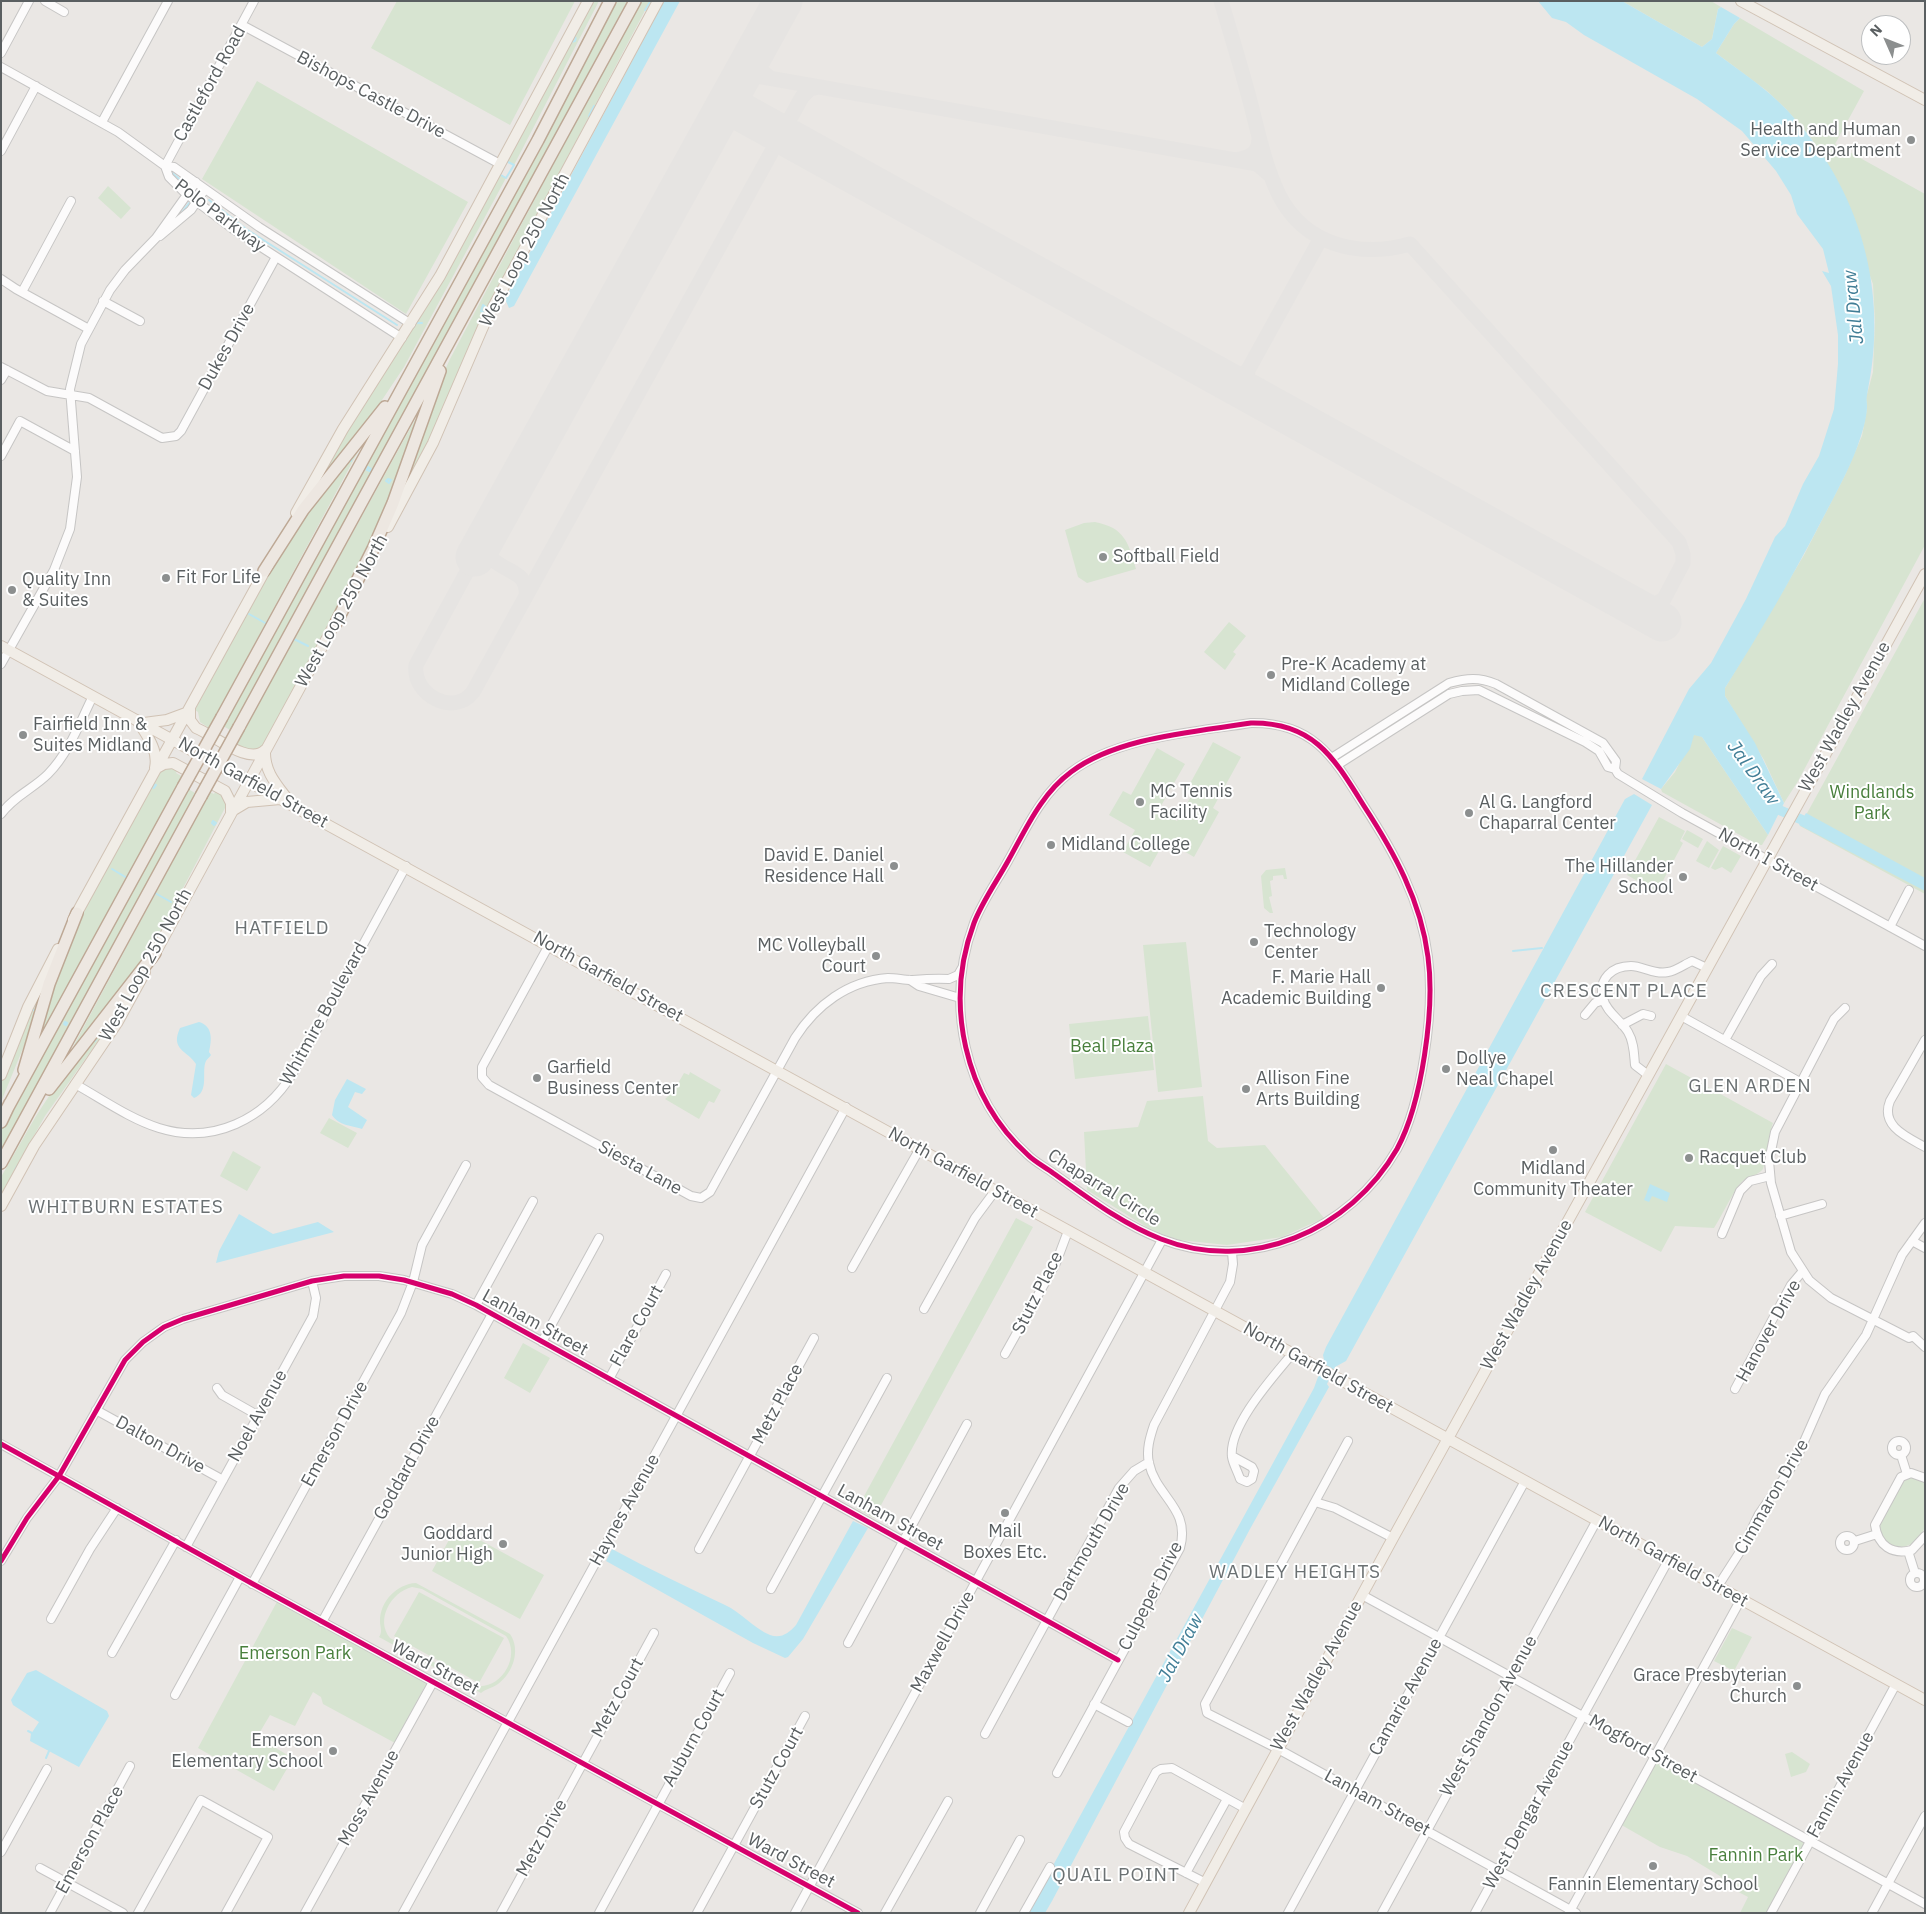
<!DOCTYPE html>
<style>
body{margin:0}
#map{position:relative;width:1926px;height:1914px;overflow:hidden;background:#eae7e4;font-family:"IBM Plex Sans",sans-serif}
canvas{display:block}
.frame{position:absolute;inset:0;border:2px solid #5a5f61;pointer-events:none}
.north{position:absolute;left:1861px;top:15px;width:50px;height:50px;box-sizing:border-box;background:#fff;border:1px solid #bdbfc0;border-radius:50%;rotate:314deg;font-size:14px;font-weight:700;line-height:20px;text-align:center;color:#5a5f61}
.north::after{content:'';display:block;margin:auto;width:18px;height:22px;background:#8c8f8f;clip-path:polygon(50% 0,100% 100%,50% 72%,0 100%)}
</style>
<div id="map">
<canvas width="1926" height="1914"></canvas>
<div class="frame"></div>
<div class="north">N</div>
</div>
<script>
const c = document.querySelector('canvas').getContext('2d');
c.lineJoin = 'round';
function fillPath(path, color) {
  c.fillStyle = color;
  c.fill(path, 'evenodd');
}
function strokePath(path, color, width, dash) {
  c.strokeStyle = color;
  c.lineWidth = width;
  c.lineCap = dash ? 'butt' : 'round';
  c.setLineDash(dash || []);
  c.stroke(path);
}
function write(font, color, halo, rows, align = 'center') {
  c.font = font + ' "IBM Plex Sans",sans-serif';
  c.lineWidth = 4;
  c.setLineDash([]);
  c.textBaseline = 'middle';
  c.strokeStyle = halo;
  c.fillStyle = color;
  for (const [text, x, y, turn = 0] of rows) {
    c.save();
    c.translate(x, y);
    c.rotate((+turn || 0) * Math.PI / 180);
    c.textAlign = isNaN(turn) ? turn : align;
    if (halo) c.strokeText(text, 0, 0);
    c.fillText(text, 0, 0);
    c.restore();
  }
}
fillPath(new Path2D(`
 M397 1H575L510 125 371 48Z
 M592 1H599L514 165 506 161Z
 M615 1H627L232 731 223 726Z
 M640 1H650L480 323 425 448 403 490 438 385 450 359Z
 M1622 1H1711L1721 7 1718 9 1712 39 1702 47Z
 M1740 18 1864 91 1835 144 1925 194V545L1798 781 1784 803 1764 760 1725 696V688L1804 555 1844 477 1862 436 1867 408 1866 398 1873 372 1875 321 1873 284 1829 167 1811 138 1786 109 1767 91 1716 53 1734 24Z
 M257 81 468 202 406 314 202 179Z
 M499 174 506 178 404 367 366 424 317 486 324 469Z
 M108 186 131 208 121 219 98 198Z
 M422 407 367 555 262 747 260 750 239 749 240 746 237 743Z
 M357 446 360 448 209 728 200 722 198 712 195 710 284 545Z
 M1095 522C1125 528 1128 542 1136 569L1087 583 1078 577 1065 530 1084 523Z
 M1925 598V894L1800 826Z
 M1229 622 1246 636 1233 652 1236 654 1225 670 1204 652Z
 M1694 734 1702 737 1768 835 1762 845H1758L1662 792 1661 789 1675 772Z
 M1213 742 1241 757 1213 808 1219 812 1194 857 1165 840 1150 867 1123 852 1135 830 1109 815 1123 791 1131 795 1157 748 1185 764 1158 811 1177 821 1193 793 1187 789Z
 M168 767 178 769 176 773 183 777 44 1031 38 1027 83 909 159 771Z
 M188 789 197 794 1 1152V1130Z
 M216 790 226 800V806L160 932 110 1005 77 1047 74 1045 210 792 214 794Z
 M1659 817 1685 831 1680 841 1683 843 1657 892 1627 875Z
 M1687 830 1703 839 1698 848 1682 839Z
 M1707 841 1719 850 1709 868 1696 861Z
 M1723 846 1741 856 1731 873 1722 867 1715 870 1711 868Z
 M1285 868 1287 879H1284L1283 875 1273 876V880L1270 881 1272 896 1269 897 1273 913H1270L1264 908 1261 876 1266 870Z
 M1186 942 1202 1087 1158 1092 1143 945Z
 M49 972 30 1031 1 1102V1083Z
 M121 1003 113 1020 45 1116 1 1194V1177L36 1116 55 1087Z
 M1148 1016 1154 1070 1075 1079 1069 1024Z
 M1666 1064 1773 1123C1769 1133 1765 1165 1763 1169 1758 1176 1746 1176 1740 1184 1730 1197 1723 1214 1714 1228L1675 1226 1661 1252 1585 1212Z
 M690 1072 721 1090 714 1103 709 1101 699 1119 665 1099 673 1092 684 1073 689 1075Z
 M1203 1096 1208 1141 1217 1148 1265 1145 1324 1218 1282 1237 1227 1245 1179 1240 1153 1231 1087 1190 1084 1132 1138 1127 1147 1101Z
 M329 1118 357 1133 348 1148 320 1133Z
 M233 1151 261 1167 247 1191 220 1176Z
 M1016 1218 1033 1227 874 1518 857 1509Z
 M523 1343 550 1358 530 1393 504 1378Z
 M1911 1477 1925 1482C1925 1496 1926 1516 1924 1529 1916 1553 1878 1554 1879 1527 1880 1514 1897 1491 1904 1479Z
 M456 1527 544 1575 520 1619 432 1571Z
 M416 1583 510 1634C521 1650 513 1673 498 1684 493 1688 485 1689 481 1693L379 1637C383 1631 380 1628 380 1621 380 1601 397 1584 416 1583ZM412 1587 422 1589 506 1636C521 1657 501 1689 477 1686L390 1638C375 1620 391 1592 412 1587Z
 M419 1592 504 1638 479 1683 394 1636Z
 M279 1598 433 1682 425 1686 395 1743 323 1704 321 1697 313 1692 295 1726 270 1715 257 1737 291 1757 292 1760 274 1791 198 1748Z
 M1732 1628 1752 1637 1734 1671 1714 1661Z
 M1792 1752 1810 1764 1806 1772 1791 1777 1785 1754Z
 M1655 1756 1810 1841 1771 1913H1740L1748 1897 1729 1887 1720 1876 1687 1856 1660 1847 1618 1823Z`), '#d7e4d1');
fillPath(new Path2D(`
 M664 1H680L514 306 509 308 505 299Z
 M1538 1H1622L1702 47 1712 39 1718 9 1721 7 1740 18 1734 24 1716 53C1740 71 1766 88 1787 110 1860 188 1890 291 1867 395 1866 399 1867 402 1867 406 1867 415 1864 427 1861 436 1852 465 1837 491 1823 518 1793 576 1760 633 1725 688V696L1755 743 1784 803 1768 835 1702 737 1694 735 1690 749 1661 789 1642 779 1689 689 1711 663 1746 599 1775 537 1785 526 1803 484 1819 456 1834 409 1838 364V335L1831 286 1822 271 1829 273 1823 249 1797 214 1791 195 1776 171 1742 131 1697 99 1584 35 1566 22 1552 18Z
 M1634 794 1652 805 1346 1361 1335 1367 1327 1384 1329 1387 1250 1529 1052 1901 1045 1913H1027L1314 1388 1324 1360 1323 1355 1326 1347 1625 799Z
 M1806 813 1925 878V891L1799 825Z
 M199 1022C213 1026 212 1040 209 1052L211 1055C210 1057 207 1059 206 1061 201 1071 210 1092 194 1098L191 1095 196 1064C187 1050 170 1050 180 1028Z
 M347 1079 366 1089 362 1094 355 1092 348 1107 367 1120 362 1129C351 1125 339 1126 332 1115L335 1100Z
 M1650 1184 1670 1193 1667 1202 1652 1196 1649 1202 1644 1200Z
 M239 1214 273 1234 318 1222 334 1232 216 1263 219 1251Z
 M853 1521 868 1528 803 1639 788 1657 785 1658 753 1643 606 1561 612 1549C649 1569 687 1587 725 1605 741 1612 753 1628 770 1635 781 1639 789 1633 796 1625Z
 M36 1670 107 1711 109 1716 79 1767 30 1741 31 1734 39 1722 13 1705 11 1700 27 1673Z`), '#bce6f1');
strokePath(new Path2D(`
 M645 10 650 2
 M570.5 39a2.5 2.5 0 1 1 5 0a2.5 2.5 0 1 1-5 0Z
 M589 116 594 106
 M506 161 514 165 506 178 499 174Z
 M171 172 188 186
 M552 185 557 177
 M209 200 246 229 397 325
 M180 215 189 203
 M483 305 487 308 485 313 481 311Z
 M415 323H422
 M350 457 352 458 351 461 348 460Z
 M368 467 371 469 370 471 367 470Z
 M388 479 391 480 389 483 386 481Z
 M249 614 267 624
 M294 639 308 646
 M153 784 156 785 154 788 152 787Z
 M213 821 216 823 214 825 212 823Z
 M112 869 127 878
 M155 893 171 902
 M1513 951 1542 948
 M33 1005 37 1008 36 1010H31Z
 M65 1022 67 1023 66 1025 64 1024Z
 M94 1037 96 1039 95 1041 92 1040Z
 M15 1170 17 1166
 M28 1731 32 1733
 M46 1758 49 1751`), '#bce6f1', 2);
strokePath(new Path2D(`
 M1771 801 1777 809 1814 825`), '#bce6f1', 10);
strokePath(new Path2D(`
 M1221 1C1231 34 1241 67 1250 101 1258 132 1265 166 1279 195 1305 246 1360 258 1410 244L1679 542 1683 554V563L1664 599 1650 607 1632 605
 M755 52 757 67 770 78
 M736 87 745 79 757 76 1235 160
 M736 87 735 102 743 113
 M790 120 789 130 796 142
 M1259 138C1259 154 1249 158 1235 160L1257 164 1270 175
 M1221 377 1237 378 1248 370
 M1254 396 1247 383 1248 370 1321 238
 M487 537C481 575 531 563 526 596
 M475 557 416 665C412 695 454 717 473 692L802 97 810 89 819 87`), '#e6e4e2', 15);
strokePath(new Path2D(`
 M743 113 1662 622
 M475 557 783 1`), '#e6e4e2', 39);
const minor = new Path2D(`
 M45 1 64 12
 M242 25 500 164
 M1 53 29 1
 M1 67 118 132 165 166
 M102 122 168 1
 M1 151 36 86
 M165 166 169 177 184 192 233 229 402 338
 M165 166 174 167 259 227 411 324
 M165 166 254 1
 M160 236 191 210 205 189
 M1 279 16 289 87 328
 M22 292 71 201
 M103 301 140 321
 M1 367 47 391 89 398 162 438 176 436 181 431 276 257
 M1 380 7 370
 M1 456 20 421 75 451
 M1 664 54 570 70 529 77 477 70 389 81 344 110 290 125 270 156 238 196 182
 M1251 723C1314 722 1334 758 1364 806 1394 852 1421 901 1428 957 1435 1009 1422 1103 1397 1149 1350 1231 1250 1274 1161 1239 1122 1224 1087 1197 1053 1173 1045 1167 1035 1162 1028 1155 964 1097 944 1003 974 923 982 902 997 881 1008 861 1026 829 1041 794 1071 772 1117 737 1195 732 1251 723Z
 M1333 757 1449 683C1467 678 1479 677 1496 684L1603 743 1616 761 1615 769
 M1339 764 1449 694 1462 691 1479 690 1585 742 1599 751 1608 767 1615 769
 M1615 769 1618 774 1682 813 1925 946
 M1 814C14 796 33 789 48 774 69 753 80 722 93 696
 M1890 927 1909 890
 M549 945 482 1067V1077L489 1085 691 1196 701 1198 710 1192 795 1038C816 1005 848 981 888 978 896 978 904 980 911 980 924 979 936 978 949 979L958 975 962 968
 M910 980 919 986 960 998
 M1845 1008 1834 1019 1775 1132 1769 1161 1771 1183 1791 1252 1809 1280 1831 1298 1909 1338 1913 1336 1925 1347
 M1585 1015 1595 1003 1603 1000
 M1681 1016 1800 1082
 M1622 1025 1643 1014 1651 1016
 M1725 1040 1761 976 1772 964
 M1925 1040 1890 1101C1880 1126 1907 1137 1925 1147
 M1648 1075 1635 1065C1634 1054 1634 1042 1628 1032 1621 1020 1606 1012 1603 998 1598 979 1612 966 1631 966 1643 966 1654 975 1668 972 1676 971 1685 964 1692 961L1707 968
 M75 1084C102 1099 130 1119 159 1128 213 1145 265 1119 293 1073L406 866
 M1780 1216 1822 1204
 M1722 1234 1740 1191 1750 1181 1770 1176
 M1912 1241 1925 1248
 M852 1268 919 1150
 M476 1305 533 1201
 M924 1309 975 1218 995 1191
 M542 1342 599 1238
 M1005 1354 1056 1263 1068 1231
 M609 1379 666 1274
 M217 1388 222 1395 259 1416
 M1735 1389 1791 1285 1802 1272
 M96 1410 223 1480
 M1892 1448a7 7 0 1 1 14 0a7 7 0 1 1-14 0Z
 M1348 1441 1205 1704 1207 1713 1278 1749 1576 1913
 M1 1444 253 1584 858 1913
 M1901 1455 1907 1474
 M1232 1456 1252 1467 1254 1471 1252 1479 1247 1482 1240 1479C1238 1472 1233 1464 1232 1457 1228 1426 1274 1376 1292 1354
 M1925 1478 1911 1473 1901 1477 1875 1525C1878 1546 1892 1555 1912 1550L1925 1536
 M1315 1502 1335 1508 1393 1538
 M1840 1543a7 7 0 1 1 14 0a7 7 0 1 1-14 0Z
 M1855 1541 1877 1534
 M186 1547 313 1316 316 1298 312 1281
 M699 1549 814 1338
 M1908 1551 1915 1573
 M1 1561 27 1518 59 1476 125 1360 143 1342 164 1327 183 1319 312 1281 344 1276H379L404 1280 452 1294 476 1305 1118 1660
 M1910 1580a7 7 0 1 1 14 0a7 7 0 1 1-14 0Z
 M252 1584 401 1313 413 1282 422 1245 466 1165
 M1718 1586 1743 1547 1759 1514 1795 1462 1825 1394 1866 1335 1902 1255 1925 1223
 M771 1589 887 1378
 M1362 1595 1925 1904
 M51 1619 90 1549 117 1508
 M322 1622 492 1314
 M848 1643 967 1424
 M112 1653 176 1540
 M175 1695 240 1577
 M1094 1704 1128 1722
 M985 1734 1119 1488 1134 1471 1149 1462
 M1057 1773 1180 1548C1191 1508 1156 1497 1149 1463 1146 1450 1150 1437 1154 1425L1230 1282 1233 1264 1232 1252
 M1 1852 47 1769
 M40 1868 123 1913
 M1186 1873 1227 1799
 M1206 1883 1129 1844 1125 1838 1124 1832 1156 1772 1161 1769 1172 1768 1246 1809
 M50 1913 130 1766
 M138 1913 201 1800 268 1837 226 1913
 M305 1913 433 1682
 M403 1913 846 1107
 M501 1913 654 1633
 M599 1913 730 1673
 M697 1913 805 1716
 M795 1913 1162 1240
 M885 1913 948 1801
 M980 1913 1020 1840
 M1024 1913 1050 1867
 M1288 1913 1525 1481
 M1382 1913 1597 1520
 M1475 1913 1669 1559
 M1569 1913 1741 1599
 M1771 1913 1896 1684
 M1872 1913 1925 1816`);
const major = new Path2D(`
 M1741 1 1925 100
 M296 513 343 429 440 276 588 1
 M388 527 433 443 486 320 658 1
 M1 646 1925 1700
 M190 708V720L196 728C214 735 249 766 265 750
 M137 720C146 734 159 750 155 768
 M144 723 167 720 186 713
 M265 750C264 772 277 785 289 801
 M157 768 164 764 173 763 225 791 231 803V812
 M232 811 247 802 280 799
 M73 920 268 565
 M152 959 339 616
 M1 1075 28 1007 58 949
 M1 1206 34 1146 117 1023 145 972
 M1189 1913 1393 1538 1925 574`);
const highway = new Path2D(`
 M264 571 303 510 385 407
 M336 623 373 549 393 503 440 371
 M222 717 538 140 610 1
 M239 727 635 1
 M24 1070 49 984 77 913
 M49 1089 155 953
 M7 1109 183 787
 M1 1122 10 1103
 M1 1163 201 796`);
strokePath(minor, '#c6c5c4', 10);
strokePath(major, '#d0c2b4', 12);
strokePath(highway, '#bda895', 14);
strokePath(minor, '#fcfbfb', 8);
strokePath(major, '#f1ede7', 10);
strokePath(highway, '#ede7e1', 11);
const highwayBridge = new Path2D(`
 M183 787 222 717
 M201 796 239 727`);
strokePath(highwayBridge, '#bda895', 14, []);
strokePath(highwayBridge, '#ede7e1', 11);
strokePath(new Path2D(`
 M1251 723C1314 722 1334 758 1364 806 1394 852 1421 901 1428 957 1435 1009 1422 1103 1397 1149 1350 1231 1250 1274 1161 1239 1122 1224 1087 1197 1053 1173 1045 1167 1035 1162 1028 1155 964 1097 944 1003 974 923 982 902 997 881 1008 861 1026 829 1041 794 1071 772 1117 737 1195 732 1251 723Z
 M1 1444 253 1584 858 1913
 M1 1561 27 1518 59 1476 125 1360 143 1342 164 1327 183 1319 312 1281 344 1276H379L404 1280 452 1294 476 1305 1118 1660`), '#d6006c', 5);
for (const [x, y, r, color] of [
 [1911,140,5,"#8c8f8f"],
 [1103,557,5,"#8c8f8f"],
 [166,578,5,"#8c8f8f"],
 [12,590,5,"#8c8f8f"],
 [1271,675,5,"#8c8f8f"],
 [23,735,5,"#8c8f8f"],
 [1140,802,5,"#8c8f8f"],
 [1469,813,5,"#8c8f8f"],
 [1051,845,5,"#8c8f8f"],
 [894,866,5,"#8c8f8f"],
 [1683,877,5,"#8c8f8f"],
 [1254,942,5,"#8c8f8f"],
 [876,956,5,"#8c8f8f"],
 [1381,988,5,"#8c8f8f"],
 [1446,1069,5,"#8c8f8f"],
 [537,1078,5,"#8c8f8f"],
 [1246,1089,5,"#8c8f8f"],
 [1553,1150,5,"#8c8f8f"],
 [1689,1158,5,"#8c8f8f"],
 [1005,1513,5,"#8c8f8f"],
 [503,1544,5,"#8c8f8f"],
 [1797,1686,5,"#8c8f8f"],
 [333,1751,5,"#8c8f8f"],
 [1653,1866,5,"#8c8f8f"]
]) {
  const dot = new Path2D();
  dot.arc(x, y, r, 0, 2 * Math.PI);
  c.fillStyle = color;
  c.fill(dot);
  strokePath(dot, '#fff', 2);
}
write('18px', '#5a5f61', '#fff', [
 ["Castleford Road",210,84,-61],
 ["Bishops Castle Drive",371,95,28],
 ["Polo Parkway",220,216,37],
 ["West Loop 250 North",525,250,-62],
 ["Dukes Drive",227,347,-61],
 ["West Loop 250 North",342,611,-61],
 ["West Wadley Avenue",1845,717,-61],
 ["North Garfield Street",253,783,29],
 ["North I Street",1768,860,29],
 ["West Loop 250 North",146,965,-61],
 ["North Garfield Street",608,977,29],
 ["Whitmire Boulevard",324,1014,-61],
 ["Siesta Lane",640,1168,29],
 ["North Garfield Street",963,1173,29],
 ["Chaparral Circle",1104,1188,32],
 ["Stutz Place",1038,1293,-63],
 ["West Wadley Avenue",1527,1295,-61],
 ["Lanham Street",535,1323,29],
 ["Flare Court",637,1326,-61],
 ["Hanover Drive",1769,1331,-61],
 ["North Garfield Street",1318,1368,29],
 ["Metz Place",778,1404,-62],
 ["Noel Avenue",258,1416,-61],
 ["Emerson Drive",335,1434,-61],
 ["Dalton Drive",160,1445,29],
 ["Goddard Drive",407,1468,-61],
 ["Cimmaron Drive",1772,1497,-60],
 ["Haynes Avenue",625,1510,-61],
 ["Lanham Street",890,1518,29],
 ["Dartmouth Drive",1092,1542,-60],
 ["North Garfield Street",1673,1562,29],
 ["Culpeper Drive",1151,1596,-63],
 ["Maxwell Drive",943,1642,-61],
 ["Ward Street",435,1668,28],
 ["West Wadley Avenue",1317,1676,-61],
 ["Camarie Avenue",1406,1697,-61],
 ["Metz Court",618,1698,-61],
 ["West Shandon Avenue",1489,1716,-61],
 ["Auburn Court",694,1738,-61],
 ["Mogford Street",1643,1749,29],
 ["Stutz Court",777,1768,-61],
 ["Fannin Avenue",1841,1785,-61],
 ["Moss Avenue",369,1798,-61],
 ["Lanham Street",1377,1803,29],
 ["West Dengar Avenue",1529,1815,-61],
 ["Metz Drive",542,1838,-61],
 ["Emerson Place",90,1840,-61],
 ["Ward Street",791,1861,28]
]);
write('18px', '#5a5f61', '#fff', [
 ["Health and Human",1901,130,"right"],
 ["Service Department",1901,151,"right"],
 ["Softball Field",1113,557],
 ["Fit For Life",176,578],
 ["Quality Inn",22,580],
 ["& Suites",22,601],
 ["Pre-K Academy at",1281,665],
 ["Midland College",1281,686],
 ["Fairfield Inn &",33,725],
 ["Suites Midland",33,746],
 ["MC Tennis",1150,792],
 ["Facility",1150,813],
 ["Al G. Langford",1479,803],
 ["Chaparral Center",1479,824],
 ["Midland College",1061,845],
 ["David E. Daniel",884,856,"right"],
 ["Residence Hall",884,877,"right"],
 ["The Hillander",1673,867,"right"],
 ["School",1673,888,"right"],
 ["Technology",1264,932],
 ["Center",1264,953],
 ["MC Volleyball",866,946,"right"],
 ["Court",866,967,"right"],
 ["F. Marie Hall",1371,978,"right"],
 ["Academic Building",1371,999,"right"],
 ["Dollye",1456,1059],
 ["Neal Chapel",1456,1080],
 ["Garfield",547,1068],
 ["Business Center",547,1089],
 ["Allison Fine",1256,1079],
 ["Arts Building",1256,1100],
 ["Racquet Club",1699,1158],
 ["Midland",1553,1169,"center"],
 ["Community Theater",1553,1190,"center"],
 ["Mail",1005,1532,"center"],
 ["Boxes Etc.",1005,1553,"center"],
 ["Goddard",493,1534,"right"],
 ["Junior High",493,1555,"right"],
 ["Grace Presbyterian",1787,1676,"right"],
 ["Church",1787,1697,"right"],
 ["Emerson",323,1741,"right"],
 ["Elementary School",323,1762,"right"],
 ["Fannin Elementary School",1653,1885,"center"]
], 'left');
write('18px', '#487f3c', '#fff', [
 ["Windlands",1872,793],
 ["Park",1872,814],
 ["Beal Plaza",1112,1047],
 ["Emerson Park",295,1654],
 ["Fannin Park",1756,1856]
]);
write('italic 19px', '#417e96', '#fff', [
 ["Jal Draw",1854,307,-96],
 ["Jal Draw",1753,773,54],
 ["Jal Draw",1181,1648,-62]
]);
c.letterSpacing = '1px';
write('19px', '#6b7173', '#fff', [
 ["HATFIELD",282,929],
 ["CRESCENT PLACE",1624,992],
 ["GLEN ARDEN",1750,1087],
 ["WHITBURN ESTATES",126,1208],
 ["WADLEY HEIGHTS",1295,1573],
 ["QUAIL POINT",1116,1876]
]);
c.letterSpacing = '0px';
</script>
